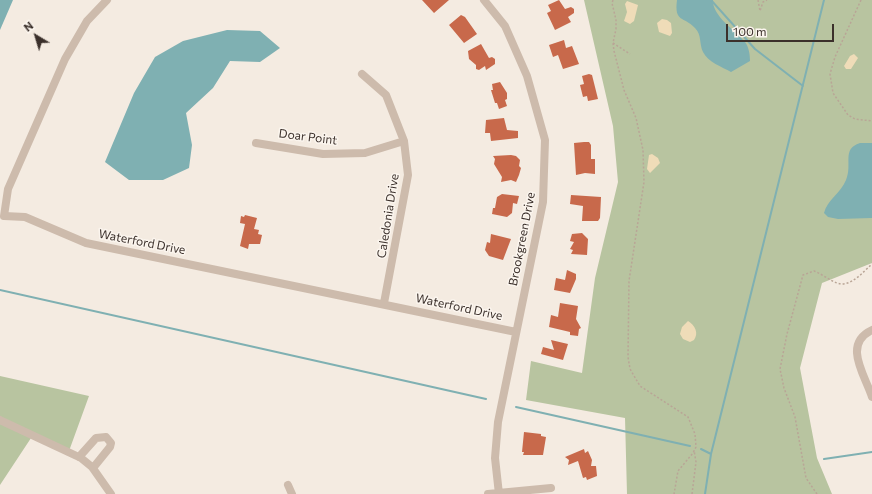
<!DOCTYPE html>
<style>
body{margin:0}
#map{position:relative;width:872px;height:494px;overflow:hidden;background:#f4ebe1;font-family:Commissioner,sans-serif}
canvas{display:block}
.north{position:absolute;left:16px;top:16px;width:40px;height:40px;-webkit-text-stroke:3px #fbf5ee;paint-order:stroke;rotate:322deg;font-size:11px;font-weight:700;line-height:16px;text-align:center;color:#3b302b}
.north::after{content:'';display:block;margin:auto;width:14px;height:18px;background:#3b302b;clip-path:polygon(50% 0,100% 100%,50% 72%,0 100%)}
.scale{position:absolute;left:726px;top:24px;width:108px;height:18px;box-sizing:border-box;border:2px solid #3b302b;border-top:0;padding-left:5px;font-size:12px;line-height:14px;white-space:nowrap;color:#3b302b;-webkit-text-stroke:3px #fbf5ee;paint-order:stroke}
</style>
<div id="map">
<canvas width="872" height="494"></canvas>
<div class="north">N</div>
<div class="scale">100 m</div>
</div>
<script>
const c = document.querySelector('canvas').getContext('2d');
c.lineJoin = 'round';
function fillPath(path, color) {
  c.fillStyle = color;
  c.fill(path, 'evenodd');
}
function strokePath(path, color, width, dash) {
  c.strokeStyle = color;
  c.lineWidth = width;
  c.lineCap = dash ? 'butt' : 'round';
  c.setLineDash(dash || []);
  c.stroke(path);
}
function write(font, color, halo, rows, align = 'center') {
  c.font = font + ' Commissioner,sans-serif';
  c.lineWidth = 3;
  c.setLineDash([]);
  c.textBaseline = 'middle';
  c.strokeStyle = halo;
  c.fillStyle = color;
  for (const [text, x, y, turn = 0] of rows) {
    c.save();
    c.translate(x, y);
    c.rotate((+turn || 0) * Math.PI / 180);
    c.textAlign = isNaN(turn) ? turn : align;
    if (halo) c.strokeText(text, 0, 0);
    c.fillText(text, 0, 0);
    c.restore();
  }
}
fillPath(new Path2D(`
 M584 0H872V263L822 283 800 368 817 458 832 494H627L625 418 526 400 531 361 582 373 595 278 618 182 613 126Z
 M0 376 89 396 69 451 33 435 0 485Z`), '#b8c4a0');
fillPath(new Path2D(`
 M627 1 638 5 634 21 630 24 624 21 627 12 625 4Z
 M662 19 667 20 671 23 672 33 670 36 659 32 657 23Z
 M854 54 858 58 851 69H846L844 66 850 56Z
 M652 154 658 158 660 163 650 173 647 169 649 155Z
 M688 321C695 325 699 333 694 340L690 342 683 339 680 334 682 327Z`), '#efdcb8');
fillPath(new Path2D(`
 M0 0H13L0 30Z
 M677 0H713C712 16 736 31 745 42 749 47 750 55 750 61L731 72C722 67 708 62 703 52 699 44 702 35 695 28 684 16 674 23 677 0Z
 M227 30 260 31 280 48 260 62 230 61 213 88 186 113 192 145 189 168 163 180H129L105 162 134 93 155 57 183 41Z
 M860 143H872V218L838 219 828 217 824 213C827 200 841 193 846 180 853 164 841 149 860 143Z`), '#7fb0b2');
strokePath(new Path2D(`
 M711 0 755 49 803 86
 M0 290 486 399
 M516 407 690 446
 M701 449 711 454
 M824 459 872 452
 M705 494 711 454 824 0`), '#7fb0b2', 2);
fillPath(new Path2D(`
 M422 0H449L434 13Z
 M559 0 565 9 571 7 574 9V13L568 17 571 22 555 30 547 13 551 11 548 5Z
 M461 15 465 17 477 34 464 43 449 25Z
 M564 40 566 48 572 46 579 64 563 69 558 55 553 57 549 45Z
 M481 44 489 58 492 57 495 59V64L486 70 485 66 479 70 476 69V65L469 59 468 51Z
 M589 74 592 75 598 99 588 101 587 96 583 97 580 85 584 84 582 76Z
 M500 82 507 93V99L505 100 507 106 499 109 497 103H495L491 90H493L492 84Z
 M504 118 507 130 518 131V138L491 141 490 133H485L486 120Z
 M584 142H589L591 145V159H595V174L585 173 576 175 574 143Z
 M511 155 516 156 520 160 519 166 521 168 519 175 516 182 511 180 501 182 502 177 494 164 495 159 493 156Z
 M502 194 519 196 517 204 513 203 512 213 507 217 492 214 493 208H495L497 197Z
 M571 195 601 197 600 218 598 221H582L583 206 570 204Z
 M245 215 257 218 254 229 259 230 258 234 262 235 260 244H249L248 249 240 246 245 224 240 223 241 216 244 217Z
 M582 233 588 239 587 255 571 254 573 250 570 249 574 242 570 241 572 234Z
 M491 234 511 239 503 260 489 256 485 250 487 242 490 243Z
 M567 270 576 274V279L570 293 554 290 556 278 565 280Z
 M560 303 578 306 576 319 581 328 579 329 578 336 570 335V332L549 327 551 315 558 317Z
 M551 340 568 344 563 360 541 354 543 347 554 350Z
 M524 432 541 434V436L546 437 543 455H523L524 452H522Z
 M584 449 585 453 588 451 592 460 591 466H596L597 476 587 480 586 477 583 478 578 461 568 465 569 460 565 457Z`), '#c8694b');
strokePath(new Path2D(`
 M613 0 612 3 616 20V29L613 43 614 51 624 90 636 118 643 150 644 182 629 281 628 357 630 369 640 386 688 417 695 434 696 447 693 453 678 471 674 494
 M758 0 760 11 763 2 767 0
 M861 0 835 57 830 74 833 93 848 115 855 119 872 121
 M613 43 630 54
 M692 494 696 462 694 450
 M817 494 806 478 795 417 784 388 780 369 787 334 803 275 814 271C822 274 829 280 837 283 850 288 863 272 872 264`), '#b9a596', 1.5, [2, 2]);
strokePath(new Path2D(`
 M107 0 87 21 65 59 8 189 4 216 25 217 86 243 516 332
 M484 0 505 26 527 76 545 140 543 202 498 422 495 458 499 494
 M362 74 386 95 404 141 408 175 384 303
 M256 143 323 154 365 153 404 141
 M872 330C842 344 865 375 872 397
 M0 420 81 458 92 467 111 494
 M79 457 96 438 106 437 111 443 110 447 93 468
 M288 485 292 494
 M488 494 551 488`), '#cdbbac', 8);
write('12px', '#3b302b', '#fbf5ee', [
 ["Doar Point",308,137,7],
 ["Caledonia Drive",388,216,-81],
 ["Brookgreen Drive",522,239,-79],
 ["Waterford Drive",142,242,11],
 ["Waterford Drive",459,307,12]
]);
</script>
